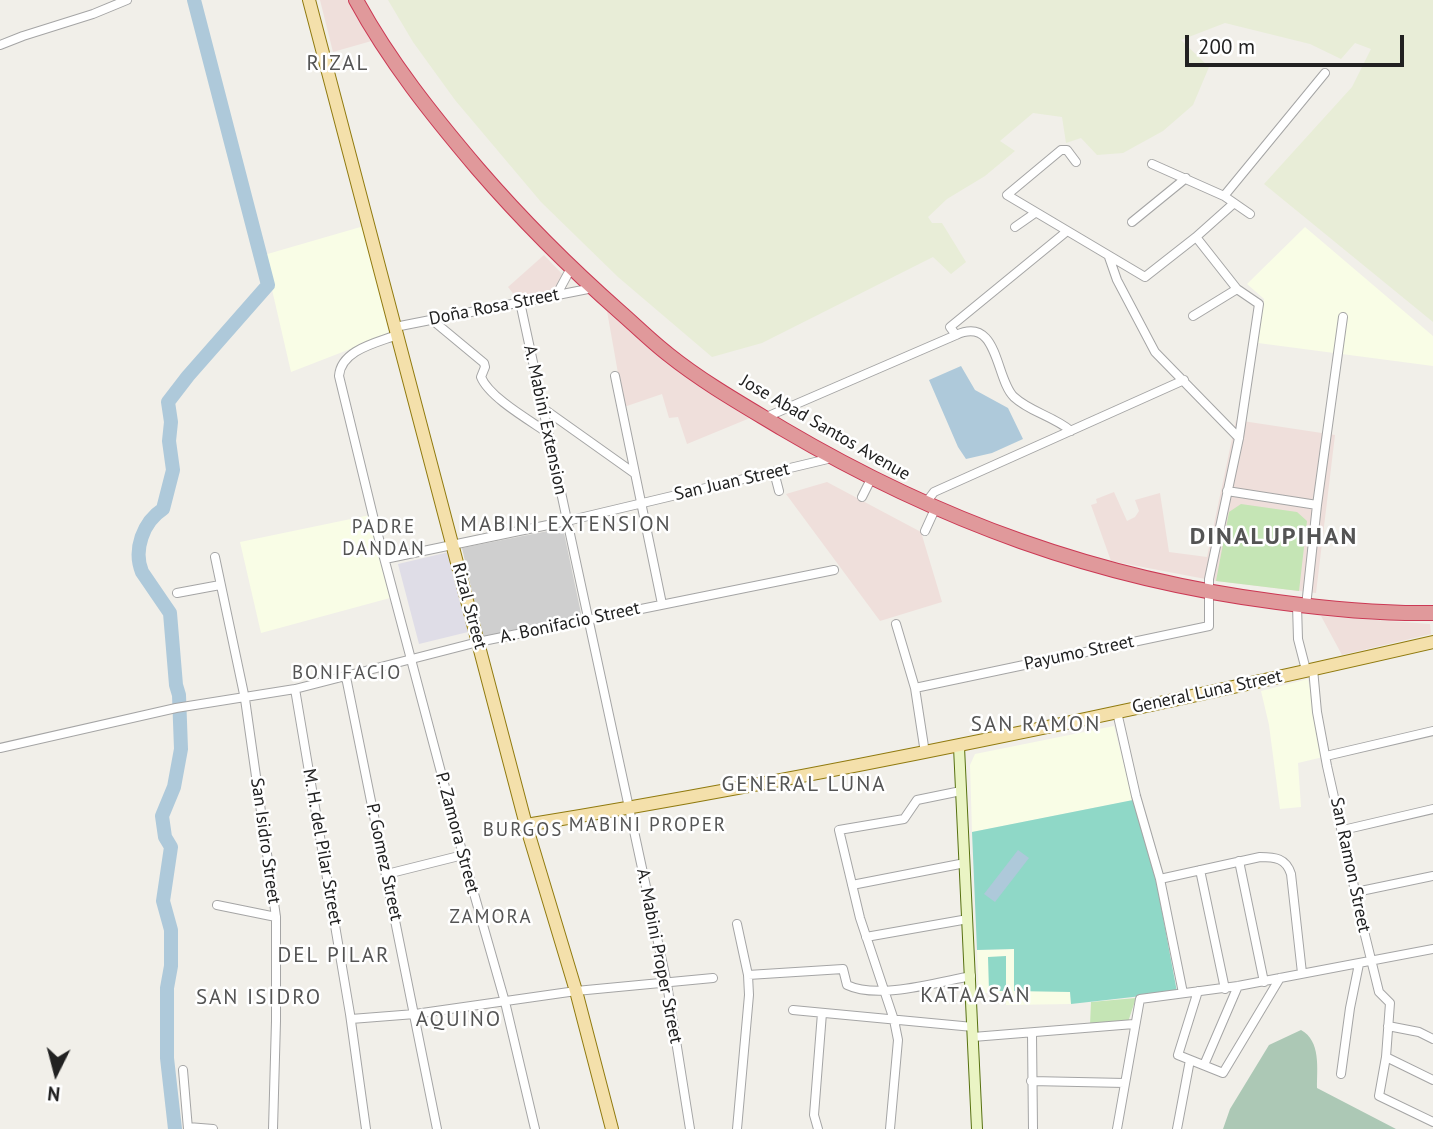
<!DOCTYPE html>
<meta charset="utf-8">
<style>
body{margin:0}
#map{position:relative;width:1433px;height:1129px;overflow:hidden;background:#f1efe9;font-family:"PT Sans",sans-serif}
canvas{display:block}
.north{position:absolute;left:21px;top:1038px;width:70px;height:70px;-webkit-text-stroke:5px #fff;paint-order:stroke;rotate:186deg;font-size:19px;font-weight:700;line-height:28px;text-align:center;color:#212121}
.north::after{content:'';display:block;margin:auto;width:24px;height:32px;background:#212121;clip-path:polygon(50% 0,100% 100%,50% 72%,0 100%)}
.scale{position:absolute;left:1185px;top:35px;width:219px;height:32px;box-sizing:border-box;border:4px solid #212121;border-top:0;padding-left:9px;font-size:21px;line-height:24px;white-space:nowrap;color:#212121;-webkit-text-stroke:5px #fff;paint-order:stroke}
</style>
<div id="map">
<canvas width="1433" height="1129"></canvas>
<div class="north">N</div>
<div class="scale">200 m</div>
</div>
<script>
const c = document.querySelector('canvas').getContext('2d');
c.lineJoin = 'round';
function fillPath(path, color) {
  c.fillStyle = color;
  c.fill(path, 'evenodd');
}
function strokePath(path, color, width, dash) {
  c.strokeStyle = color;
  c.lineWidth = width;
  c.lineCap = dash ? 'butt' : 'round';
  c.setLineDash(dash || []);
  c.stroke(path);
}
function write(font, color, halo, rows, align = 'center') {
  c.font = font + ' "PT Sans",sans-serif';
  c.lineWidth = 5;
  c.setLineDash([]);
  c.textBaseline = 'middle';
  c.strokeStyle = halo;
  c.fillStyle = color;
  for (const [text, x, y, turn = 0] of rows) {
    c.save();
    c.translate(x, y);
    c.rotate((+turn || 0) * Math.PI / 180);
    c.textAlign = isNaN(turn) ? turn : align;
    if (halo) c.strokeText(text, 0, 0);
    c.fillText(text, 0, 0);
    c.restore();
  }
}
fillPath(new Path2D(`
 M320 0H351L375 40 333 52Z
 M544 255 565 277 553 293 519 301 508 287Z
 M607 311 692 380 750 418 687 444 678 417 669 418 662 394 624 407Z
 M1236 420 1335 435 1316 593 1216 581 1111 561 1091 505 1097 503 1096 499 1114 492 1127 521 1135 517 1139 511 1135 500 1160 493 1169 552 1207 557Z
 M827 482 921 532 942 602 880 621 786 494Z
 M1321 616 1430 624 1431 634 1342 655Z`), '#efdfdb');
fillPath(new Path2D(`
 M364 226 389 334 291 372 264 255Z
 M1305 227 1433 336V366L1258 343 1264 299 1247 284Z
 M370 515 390 598 261 633 240 542Z
 M1308 679 1323 757 1298 763 1301 807 1280 809 1269 725 1261 691Z
 M1114 726 1133 800 972 832 970 765 975 754Z
 M1014 949 1070 992 1071 1004 1006 1005 1005 993H979L977 950Z`), '#f9fde6');
fillPath(new Path2D(`
 M563 528 582 618 483 639 462 548Z`), '#cfcfcf');
fillPath(new Path2D(`
 M388 0H1433V322L1264 184 1352 87 1371 49 1355 43 1341 59 1310 44 1225 23 1181 40 1209 67 1193 105 1163 131 1123 153 1097 155 1081 138 1066 143 1062 117 1033 113 1000 141 1015 151 985 176 947 199 928 217 932 223H942L966 262 951 274 933 257 762 343 712 357 618 277 541 202 455 100 413 42Z`), '#e8edd7');
fillPath(new Path2D(`
 M1241 504 1297 512 1307 521 1299 591 1216 581 1229 512Z
 M1136 998 1128 1022 1090 1025 1091 1002Z`), '#c5e5b5');
fillPath(new Path2D(`
 M1301 1030C1321 1041 1317 1068 1317 1088L1396 1129H1223L1230 1109 1269 1045Z`), '#acc8b5');
fillPath(new Path2D(`
 M1133 800 1157 885 1177 992 1071 1004 1070 992 1014 991V949L977 950 972 832Z
 M1006 956V991H989L988 957Z`), '#8fd8c7');
fillPath(new Path2D(`
 M449 552 468 632 419 644 398 564Z`), '#dfdde7');
fillPath(new Path2D(`
 M961 366 975 390 1008 408 1023 439 992 453 966 459 958 447 929 380Z
 M1018 850 1029 858 995 902 984 894Z`), '#aec9da');
strokePath(new Path2D(`
 M175 1129 167 1058V988L171 966V930L163 901 171 847 165 837 162 816 174 787 181 749 179 695 176 685 170 613 142 572C133 550 143 522 163 509L173 470 169 441 171 422 168 402 188 376 268 285 194 0`), '#aec9da', 14);
const street = new Path2D(`
 M0 45 23 36 93 14 127 0
 M1076 162 1067 150H1061L1007 195 1145 277 1196 237 1233 204
 M1152 164 1224 196 1250 214
 M1224 196 1325 73
 M1132 222 1186 178
 M1015 227 1035 213
 M1109 257 1117 280 1155 352 1239 438
 M557 294 571 268
 M520 302 667 984 690 1129
 M1193 316 1237 289
 M431 319 484 363 485 367 481 377C489 397 529 420 548 433
 M395 327 593 288
 M397 335C376 343 341 350 339 376L374 520 463 855 505 1002 535 1129
 M956 335C999 315 995 379 1014 397 1030 412 1053 416 1071 431
 M615 376 662 604
 M544 409 634 473
 M764 418 956 335 950 327 1066 232
 M774 472 779 491
 M1227 491 1317 505
 M862 497 871 479
 M925 504 934 492 1184 380
 M925 531 935 509
 M215 557 245 699 276 917V1021L273 1129
 M385 559 567 521 832 458
 M177 593 220 585
 M1297 605 1298 639 1306 670
 M1306 606 1317 505 1343 317
 M896 624 915 688 925 753
 M1313 669 1317 712 1327 766 1364 931 1379 992 1390 1003 1386 1057 1379 1096 1433 1122
 M346 677 437 1129
 M915 688 1209 626V579L1239 438 1259 304 1237 289 1196 237
 M295 689 350 1014 366 1129
 M1117 712 1136 796 1160 879 1183 993
 M0 748 176 708 295 689 478 642 834 570
 M1326 756 1433 731
 M1343 830 1433 809
 M1239 861 1264 982
 M1200 870 1225 989
 M387 874 463 855
 M1160 879 1260 857C1275 857 1286 858 1291 874L1302 973
 M852 885 965 863
 M1356 892 1433 876
 M217 905 276 917
 M866 937 968 919
 M748 975 843 969 847 985C878 1000 938 982 971 976
 M1198 991 1178 1055 1223 1073 1280 978
 M793 1010 973 1027
 M351 1019 415 1014 576 991 713 978
 M1388 1026 1419 1032 1433 1039
 M1032 1034 1033 1129
 M973 1037 1134 1024
 M1386 1057 1433 1080
 M1204 1065 1238 986
 M183 1070 188 1129
 M1341 1074 1350 1008 1359 964
 M1031 1081 1125 1083
 M188 1127 213 1129
 M737 1129 749 995 748 975 737 924
 M818 1129 814 1115 822 1013
 M890 1129 898 1040 894 1020 860 918 839 830 904 819 917 800 961 791
 M1117 1129 1140 999 1238 986 1433 949
 M1177 1129 1190 1060`);
const secondary = new Path2D(`
 M959 747 977 1129`);
const primary = new Path2D(`
 M309 0 526 825 576 991 612 1129
 M526 825C831 775 1132 711 1433 642`);
const highway = new Path2D(`
 M356 0C389 61 433 116 478 169 522 220 569 267 620 312 636 326 652 342 669 355 704 383 745 406 783 429 939 521 1098 579 1277 602 1329 609 1381 614 1433 613`);
strokePath(street, '#a5a5a5', 10);
strokePath(secondary, '#577110', 12);
strokePath(primary, '#907a0f', 14);
strokePath(highway, '#cb3954', 16);
strokePath(street, '#fff', 8);
strokePath(secondary, '#eaf4c4', 10);
strokePath(primary, '#f4e0ab', 12);
strokePath(highway, '#e0999b', 14);
write('18px', '#212121', '#fff', [
 ["Doña Rosa Street",494,307,-11],
 ["A. Mabini Extension",545,420,78],
 ["Jose Abad Santos Avenue",825,428,30],
 ["San Juan Street",732,482,-13],
 ["Rizal Street",469,606,75],
 ["A. Bonifacio Street",570,623,-12],
 ["Payumo Street",1079,653,-12],
 ["General Luna Street",1207,692,-12],
 ["P. Zamora Street",457,833,75],
 ["San Isidro Street",265,841,82],
 ["M. H. del Pilar Street",322,847,80],
 ["P. Gomez Street",384,862,78],
 ["San Ramon Street",1350,865,78],
 ["A. Mabini Proper Street",659,956,79]
]);
c.letterSpacing = '2px';
write('19px', '#545454', '#fff', [
 ["PADRE",384,528],
 ["DANDAN",384,550],
 ["BONIFACIO",347,674],
 ["MABINI PROPER",648,826],
 ["BURGOS",523,831],
 ["ZAMORA",491,918]
]);
c.letterSpacing = '0px';
c.letterSpacing = '2px';
write('21px', '#545454', '#fff', [
 ["RIZAL",338,64],
 ["MABINI EXTENSION",566,525],
 ["SAN RAMON",1036,725],
 ["GENERAL LUNA",804,785],
 ["DEL PILAR",334,956],
 ["KATAASAN",976,996],
 ["SAN ISIDRO",259,998],
 ["AQUINO",459,1020]
]);
c.letterSpacing = '0px';
c.letterSpacing = '2px';
write('bold 24px', '#545454', '#fff', [
 ["DINALUPIHAN",1274,537]
]);
c.letterSpacing = '0px';
</script>
